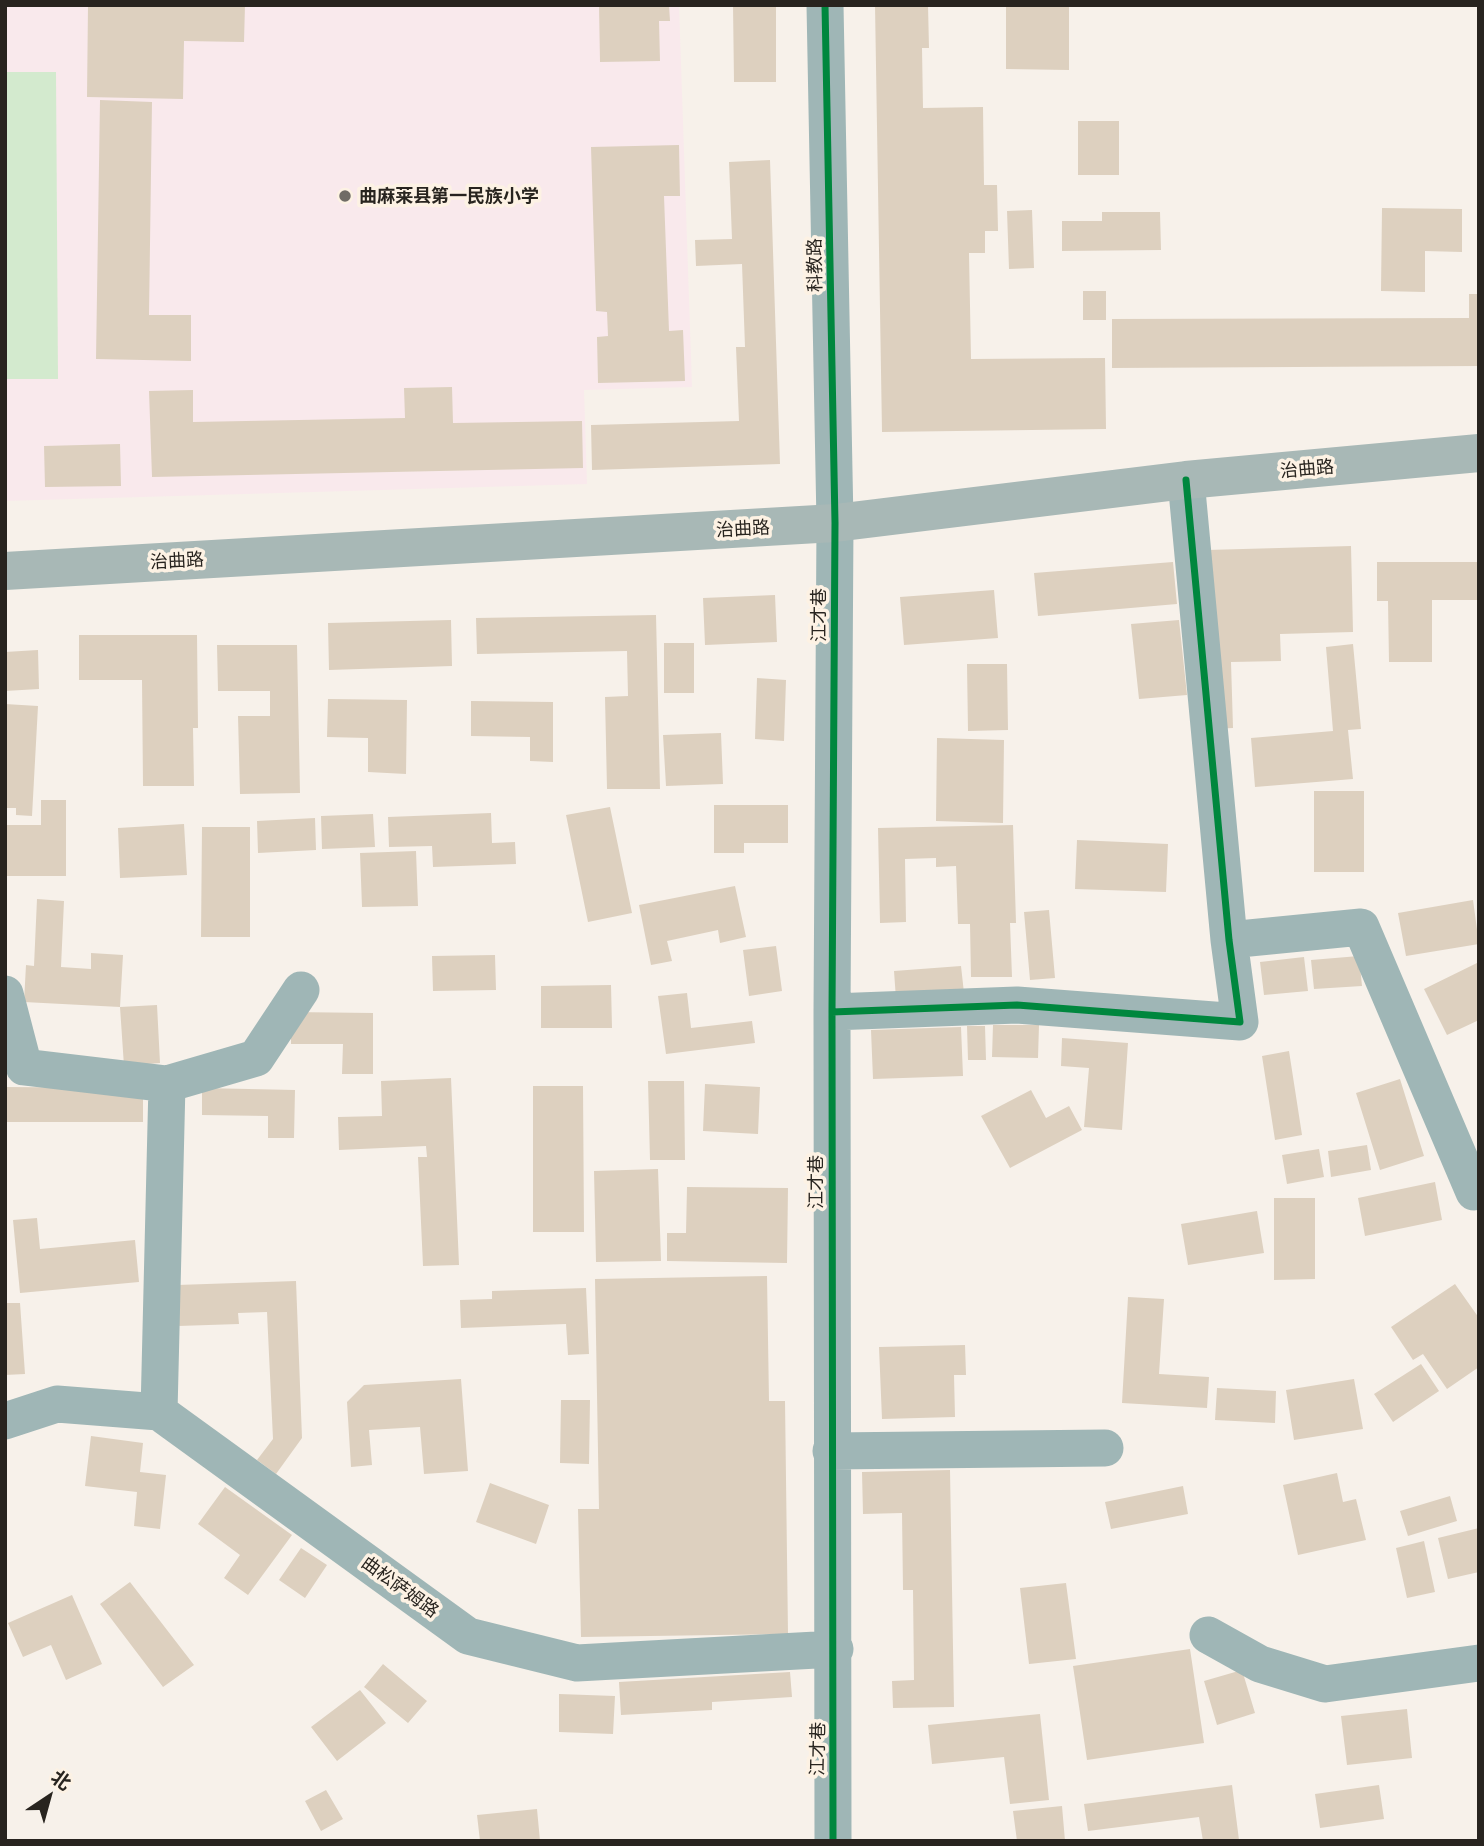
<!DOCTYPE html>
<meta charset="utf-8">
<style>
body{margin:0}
#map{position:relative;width:1484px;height:1846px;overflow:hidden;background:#f7f1ea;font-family:Lato,"Noto Sans SC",sans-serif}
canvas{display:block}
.frame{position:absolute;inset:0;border:7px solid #28241f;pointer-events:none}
.north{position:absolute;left:14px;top:1762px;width:70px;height:70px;-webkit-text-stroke:5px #fdf2e4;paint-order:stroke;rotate:36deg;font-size:19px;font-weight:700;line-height:28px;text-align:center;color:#28241f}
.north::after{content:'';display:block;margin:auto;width:24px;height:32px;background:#28241f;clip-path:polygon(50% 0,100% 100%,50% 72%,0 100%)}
</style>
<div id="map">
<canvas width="1484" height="1846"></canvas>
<div class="frame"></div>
<div class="north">北</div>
</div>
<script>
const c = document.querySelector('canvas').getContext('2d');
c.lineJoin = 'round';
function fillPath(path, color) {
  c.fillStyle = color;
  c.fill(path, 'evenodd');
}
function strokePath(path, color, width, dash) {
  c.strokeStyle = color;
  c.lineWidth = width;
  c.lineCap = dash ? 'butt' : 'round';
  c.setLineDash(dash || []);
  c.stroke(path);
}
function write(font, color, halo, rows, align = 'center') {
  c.font = font + ' Lato,"Noto Sans SC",sans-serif';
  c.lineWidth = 7;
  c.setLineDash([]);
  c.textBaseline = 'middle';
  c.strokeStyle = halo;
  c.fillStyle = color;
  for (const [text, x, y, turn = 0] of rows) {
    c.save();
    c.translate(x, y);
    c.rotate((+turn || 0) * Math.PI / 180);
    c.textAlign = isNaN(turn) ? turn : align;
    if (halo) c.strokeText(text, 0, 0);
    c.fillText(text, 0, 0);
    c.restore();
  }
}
fillPath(new Path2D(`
 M5 5H679L692 387 584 390 587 484 5 501Z`), '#f9e9ec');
fillPath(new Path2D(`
 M5 72H56L58 379H5Z`), '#d3eace');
fillPath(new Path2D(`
 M88 5H245L244 42 184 41 183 99 87 97Z
 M599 5H669L670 21H659L660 61 600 62Z
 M733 5H776V82H734Z
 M875 5H928L929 48H922L923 108 983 107 984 185H997L998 231H985V253H969L971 359 1105 358 1106 429 882 432Z
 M1006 5H1069V70L1006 69Z
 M100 100 152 102 149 315H191V361L96 359Z
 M1078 121H1119V175H1078Z
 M679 145 680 196H664L669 331 683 330 685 381 598 383 597 337 608 336 607 312 596 311 591 147Z
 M770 160 780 464 592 470 591 425 739 421 736 347H745L742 264 696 266 695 240 732 239 729 162Z
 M1382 208 1462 209V252L1425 251V292L1381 291Z
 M1032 210 1034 268 1009 269 1007 211Z
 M1102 212H1160L1161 250 1062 251V221H1102Z
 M1083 291H1106V320H1083Z
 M1469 294H1479V366L1112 368V319L1469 318Z
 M452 387 453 423 582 421 583 468 152 477 149 391 193 390V422L405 418 404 388Z
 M120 444 121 486 45 487 44 446Z
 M1351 546 1353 632 1280 634 1281 661 1231 662 1233 728 1212 729 1207 550Z
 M1173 562 1177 604 1038 616 1034 573Z
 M1377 562H1479V600H1432V662H1389L1388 601H1377Z
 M994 590 998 638 904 645 900 597Z
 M775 595 777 642 705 645 703 598Z
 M656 615 660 789H607L605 697 628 696 627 651 477 654 476 618Z
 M451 620 452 666 329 670 328 623Z
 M1179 620 1187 695 1139 699 1131 624Z
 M79 635H197L198 728H193L194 786H143L142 680H79Z
 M664 643H694V693H664Z
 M1353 644 1361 729 1348 730 1353 779 1255 787 1251 738 1333 731 1326 647Z
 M217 645H297L300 793 240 794 238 716H270V691H218Z
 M38 650 39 689 5 691V652Z
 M967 664H1007L1008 730 968 731Z
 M757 678 786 680 784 741 755 739Z
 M328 699 407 700 406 774 368 772V738L327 737Z
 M471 701 553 702V762L530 761V737L471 736Z
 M5 704 38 706 32 816 16 815V808H5Z
 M721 733 723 784 666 786 663 735Z
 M937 738 1004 740 1003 823 936 821Z
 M1314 791H1364V872H1314Z
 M41 800H66V876H5V825H41Z
 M714 805H788V843H744V853H714Z
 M610 807 632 913 588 922 566 815Z
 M491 813 492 843 515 842 516 864 433 867 432 846 389 847 388 817Z
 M373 814 375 847 322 849 321 816Z
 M315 818 316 850 258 853 257 821Z
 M184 824 187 875 120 878 118 828Z
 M1013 825 1016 923H1010L1012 977H971L970 924H958L956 866 936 867V858L905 859 906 922 880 923 878 828Z
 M202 827H250V937H201Z
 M1077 840 1168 844 1166 892 1075 889Z
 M416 851 418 906 362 907 360 853Z
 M735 886 746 937 720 943 718 930 667 941 672 961 651 965 639 905Z
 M37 899 64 901 61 967 91 969V953L123 955 120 1007 24 1002 26 965 34 966Z
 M1473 900 1479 944 1406 956 1398 913Z
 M1049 910 1055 978 1030 980 1024 912Z
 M776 946 782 991 749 996 743 950Z
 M495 955 496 990 433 991 432 956Z
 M1359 956 1362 986 1314 989 1311 960Z
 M1304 957 1308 991 1264 995 1260 962Z
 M1479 962V1020L1447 1035 1424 989Z
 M961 966 964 993 896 999 894 971Z
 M611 985 612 1028H541V986Z
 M687 993 691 1028 752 1021 755 1043 666 1054 658 996Z
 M157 1005 160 1063 124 1066 120 1007Z
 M291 1012 373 1013V1074H342L343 1044H291Z
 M993 1025H1039L1038 1058 992 1057Z
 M967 1026H985L986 1060H968Z
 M961 1027 963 1076 873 1079 871 1030Z
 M1062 1038 1128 1043 1122 1130 1084 1127 1089 1068 1061 1066Z
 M1289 1051 1302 1135 1275 1140 1262 1056Z
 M451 1078 459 1265 423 1266 418 1157H427L426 1146 339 1150 338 1117 382 1116 381 1081Z
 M1400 1079 1424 1156 1380 1170 1356 1093Z
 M648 1081H684L685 1160H650Z
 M705 1084 760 1087 758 1134 703 1131Z
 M533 1086H583L584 1232H533Z
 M5 1087 143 1088V1122H5Z
 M202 1088 295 1090 294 1138H268V1116L202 1115Z
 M1031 1090 1046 1118 1069 1106 1082 1130 1010 1168 981 1116Z
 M1367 1145 1371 1170 1331 1177 1328 1151Z
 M1319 1149 1324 1177 1287 1184 1282 1155Z
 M658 1169 661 1261 596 1262 594 1171Z
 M1435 1182 1442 1220 1365 1236 1358 1198Z
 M687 1187 788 1188 787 1263 667 1261V1233H686Z
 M1274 1198H1315V1279L1274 1280Z
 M1257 1211 1264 1253 1188 1265 1181 1224Z
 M37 1218 40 1249 135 1240 139 1282 20 1293 13 1220Z
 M767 1276 769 1401H785L788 1634 581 1637 578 1509H599L595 1279Z
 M296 1281 302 1438 276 1474 257 1460 273 1439 267 1312 238 1313 239 1324 178 1326 177 1285Z
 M1455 1284 1479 1318V1367L1447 1389 1423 1354 1413 1360 1391 1327Z
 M586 1288 589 1354 568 1355 566 1324 461 1328 460 1300 492 1299V1291Z
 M1128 1297 1164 1299 1159 1374 1209 1377 1207 1408 1122 1403Z
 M5 1303H20L25 1374 5 1375Z
 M965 1345 966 1375H954L955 1417 882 1419 879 1347Z
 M1421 1364 1439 1391 1393 1422 1374 1394Z
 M461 1379 468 1471 424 1474 420 1427 369 1430 372 1465 351 1467 347 1402 364 1385Z
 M1354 1379 1363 1429 1294 1440 1286 1390Z
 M1217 1388 1276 1391 1275 1423 1215 1420Z
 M561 1400H590L589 1464 560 1463Z
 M91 1436 143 1443 140 1472 166 1475 160 1529 134 1526 137 1492 85 1486Z
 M950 1470 954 1707 893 1708 892 1681 914 1680 913 1590H903L902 1513 863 1514 862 1472Z
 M1337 1473 1343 1502 1356 1499 1366 1540 1298 1555 1283 1485Z
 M490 1483 549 1505 536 1544 476 1522Z
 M1183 1486 1188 1514 1111 1529 1105 1502Z
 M225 1487 292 1535 248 1595 224 1578 240 1555 198 1524Z
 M1450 1496 1457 1521 1408 1536 1400 1511Z
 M1479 1528V1572L1448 1579 1438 1538Z
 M1424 1541 1435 1592 1407 1598 1396 1548Z
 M301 1548 327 1565 305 1598 279 1580Z
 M130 1582 194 1665 163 1687 100 1604Z
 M1066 1583 1076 1659 1029 1664 1020 1588Z
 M72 1595 102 1664 66 1680 51 1645 23 1657 8 1623Z
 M1190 1649 1204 1743 1087 1760 1073 1666Z
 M383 1664 427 1701 408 1723 364 1687Z
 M1242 1670 1255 1713 1217 1725 1204 1681Z
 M790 1672 792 1697 712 1702V1710L621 1715 619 1682Z
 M360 1690 386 1723 337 1761 311 1727Z
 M559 1694 615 1696 613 1734 559 1732Z
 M1407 1709 1412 1758 1347 1765 1341 1716Z
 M1040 1714 1049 1800 1010 1804 1004 1757 932 1764 928 1725Z
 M1232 1785 1239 1840 1203 1841 1199 1817 1088 1831 1084 1804Z
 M1379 1785 1384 1819 1320 1828 1315 1794Z
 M326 1790 343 1819 321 1831 305 1801Z
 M1062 1806 1065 1841H1017L1013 1811Z
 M537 1809 540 1841H480L477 1815Z`), '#ddd0bf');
strokePath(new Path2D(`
 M825 5 835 523 832 1012 833 1841
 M1229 940 1361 927 1474 1192
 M5 994 24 1067 167 1084 159 1412
 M832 1012 1017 1005 1240 1022 1229 940 1186 480
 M167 1084 256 1058 301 990
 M5 1421 57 1404 159 1412 468 1636 577 1663 835 1649
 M831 1451 1105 1448
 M1208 1635 1260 1664 1325 1684 1479 1663`), '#9fb6b6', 37);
strokePath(new Path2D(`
 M5 571 835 523 1186 480 1479 453`), '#a8b8b6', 38);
strokePath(new Path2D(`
 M825 5 835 523 832 1012 833 1841
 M832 1012 1017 1005 1240 1022 1229 940 1186 480`), '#00873e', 7);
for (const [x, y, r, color] of [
 [345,196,7,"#706c66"]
]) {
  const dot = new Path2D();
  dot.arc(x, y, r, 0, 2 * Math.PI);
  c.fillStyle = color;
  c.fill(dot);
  strokePath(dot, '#fdf2e4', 2.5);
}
write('bold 18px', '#28241f', '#fdf2e4', [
 ["曲麻莱县第一民族小学",359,196]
], 'left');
write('18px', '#28241f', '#fdf2e4', [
 ["科教路",815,265,-91],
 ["治曲路",1307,469,-5],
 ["治曲路",743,529,-3],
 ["治曲路",177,561,-3],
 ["江才巷",819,615,-90],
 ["江才巷",816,1182,-90],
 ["曲松萨姆路",400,1587,36],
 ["江才巷",818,1749,-89]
]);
</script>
